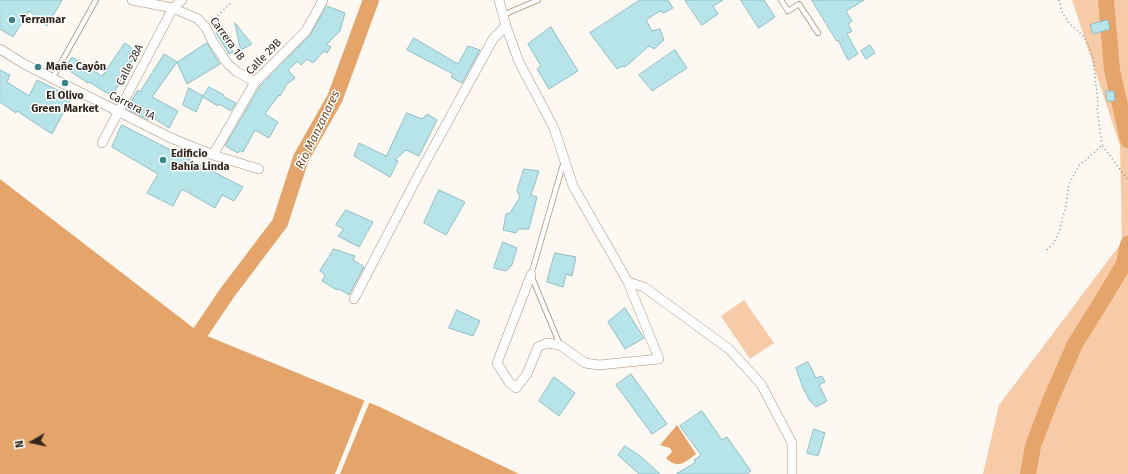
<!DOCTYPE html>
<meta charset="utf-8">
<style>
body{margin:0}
#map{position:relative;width:1128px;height:474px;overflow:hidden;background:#fef8f3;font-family:"Fira Sans",sans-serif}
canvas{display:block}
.north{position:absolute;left:12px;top:422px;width:40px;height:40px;-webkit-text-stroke:3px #fff;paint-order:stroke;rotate:261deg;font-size:11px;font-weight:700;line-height:16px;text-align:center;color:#31251c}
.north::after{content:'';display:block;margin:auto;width:14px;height:18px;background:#31251c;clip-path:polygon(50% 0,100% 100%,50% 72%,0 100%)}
</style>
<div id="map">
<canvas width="1128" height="474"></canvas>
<div class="north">N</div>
</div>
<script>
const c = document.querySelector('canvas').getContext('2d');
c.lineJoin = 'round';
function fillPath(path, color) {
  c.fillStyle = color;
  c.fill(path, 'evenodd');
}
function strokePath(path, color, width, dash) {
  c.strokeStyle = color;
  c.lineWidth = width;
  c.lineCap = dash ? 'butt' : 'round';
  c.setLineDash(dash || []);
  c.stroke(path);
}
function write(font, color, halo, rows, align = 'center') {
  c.font = font + ' "Fira Sans",sans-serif';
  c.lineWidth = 3;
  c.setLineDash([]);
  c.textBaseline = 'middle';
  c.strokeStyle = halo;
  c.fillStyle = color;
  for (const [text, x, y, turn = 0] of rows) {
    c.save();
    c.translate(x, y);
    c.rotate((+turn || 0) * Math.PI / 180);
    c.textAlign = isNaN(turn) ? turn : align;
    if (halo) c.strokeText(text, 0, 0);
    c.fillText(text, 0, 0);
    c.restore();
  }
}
fillPath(new Path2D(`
 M1072 0H1128V474H983L999 405 1122 242 1120 146Z
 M744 300 774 343 750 359 721 316Z`), '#f7cba7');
fillPath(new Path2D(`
 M0 179 200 333 380 407 519 474H0Z
 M677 425 696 454C685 462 678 470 666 458L672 452 670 448 660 445Z`), '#e5a46a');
fillPath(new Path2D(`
 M365 399 370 401 340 474H335Z`), '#fef8f3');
strokePath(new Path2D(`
 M1106 0 1112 70 1128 140
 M200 333 227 293 280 223 301 158 335 98 371 0
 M1028 474 1033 446 1050 401 1075 344 1103 299 1124 264 1128 244`), '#e5a46a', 16);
const building = new Path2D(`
 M0 0H62L47 26 29 11 13 37 0 29Z
 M640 0H668L673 8 664 13 660 11 646 20 652 31 660 29 664 40 654 49 649 46 625 67 622 66 617 69 590 33Z
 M685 0H723L713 6 718 14 702 25Z
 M741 0H764L775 17 759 28Z
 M812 0H864L846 11 852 21 848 24 852 31 847 34 858 54 848 60 838 40 837 41Z
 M327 6 345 13 340 31 327 44 331 47 327 53 324 51 313 63 307 59 301 65 298 61 288 70 295 78 287 84 280 96 279 95 265 114 278 122 269 138 255 130 243 152 240 150 238 153 225 146 260 86 310 35Z
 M1108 20 1110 29 1093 34 1090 25Z
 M235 23 252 44 241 50Z
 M551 27 578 71 549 89 537 69 541 66 528 44Z
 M222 29 233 52 229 54 216 33Z
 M414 38 458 64 468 46 480 50 462 83 451 77 453 74 407 50Z
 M125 43 137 52 112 96 89 82 88 83 65 68 72 57 102 76Z
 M207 43 220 64 187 84 177 62 152 97 178 111 169 128 150 116 148 120 127 109 138 90 140 92 164 54 177 62Z
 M870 45 875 53 866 59 861 51Z
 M675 50 687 68 652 91 639 75Z
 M0 70 10 75 7 82 29 96 37 80 72 97 52 134 17 111 16 113 0 102Z
 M209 87 224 95V97L236 103 231 111 219 104 218 106 203 97Z
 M189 88 203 96 196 112 183 105Z
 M1106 91H1114L1115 101H1107Z
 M407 113 422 119 427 114 437 120 419 156 406 150 395 160 398 161 390 177 354 156 359 143 386 156Z
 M122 125 243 187 234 201 222 195 215 208 182 189 173 206 147 193 158 174 112 147Z
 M524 169 539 171 531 195 537 197 529 229H518L516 233 503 230 506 214 510 213 520 197 517 191Z
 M439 190 465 202 446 235 424 223Z
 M346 210 373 222 359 247 338 236 344 229 336 225Z
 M503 242 517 248 512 265 506 271 494 268Z
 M334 249 355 256 353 260 364 267 349 295 339 289 337 290 322 281 325 275 320 271Z
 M555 253 576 257 572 276 566 274 563 287 547 282Z
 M625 308 644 338 625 349 608 322Z
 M457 310 480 321 473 336 449 328Z
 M808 362 816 378 822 376 825 382 819 385 827 401 816 407 810 401 803 388 796 368Z
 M631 374 667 424 652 434 616 385Z
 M554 377 575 393 559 416 539 401Z
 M702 411 722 440 727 437 751 471 747 474H676L696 462 694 460 701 455 680 426Z
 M814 429 825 433 818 456 807 453Z
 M625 446 640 456 660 474H639L618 455Z`);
fillPath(building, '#b6e4e9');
strokePath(building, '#91bec2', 1);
const lane = new Path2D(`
 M781 0 788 11 799 4 818 33
 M503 15 538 0
 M52 79 96 0
 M560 345 531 275 564 161`);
const street = new Path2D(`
 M132 0 173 8 198 19 206 28 213 42 227 63 237 72 255 82
 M499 0 506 26 519 62 554 128 573 186 628 282 659 359 599 365 585 363 560 345 547 343 538 347 527 374 516 388 509 382 497 363 531 275
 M0 49 24 64 171 138 213 155 259 169
 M102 143 173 8 182 0
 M213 155 255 82 306 31 323 0
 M628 282 644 287 729 349 761 384 792 443V474
 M354 299 419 174 493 39 506 26`);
strokePath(lane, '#ab8e76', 6);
strokePath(street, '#ab8e76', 10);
strokePath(new Path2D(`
 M1059 0 1062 12 1068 22 1084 37 1093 57 1098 104 1097 108 1102 145
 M212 21 231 3
 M1047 250 1053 244 1060 230 1062 219 1065 210 1069 184 1080 164 1087 159 1102 145 1128 180`), '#948b84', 1.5, [1, 3]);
strokePath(lane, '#fff', 4.5);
strokePath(street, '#fff', 9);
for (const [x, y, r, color] of [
 [12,20,4,"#3b8289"],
 [38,67,4,"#3b8289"],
 [65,83,4,"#3b8289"],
 [163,160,4,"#3b8289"]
]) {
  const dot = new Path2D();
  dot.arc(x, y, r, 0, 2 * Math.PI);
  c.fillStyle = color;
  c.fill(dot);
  strokePath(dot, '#fff', 1.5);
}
write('bold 11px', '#31251c', '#fff', [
 ["Terramar",20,20],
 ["Mañe Cayón",46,67],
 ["El Olivo",65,96,"center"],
 ["Green Market",65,109,"center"],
 ["Edificio",171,154],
 ["Bahía Linda",171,167]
], 'left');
write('11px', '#31251c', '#fff', [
 ["Carrera 1B",227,39,54],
 ["Calle 29B",264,57,-46],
 ["Calle 28A",130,65,-62],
 ["Carrera 1A",132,106,27]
]);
write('italic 12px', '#774b21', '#fff', [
 ["Río Manzanares",318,130,-64]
]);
</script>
